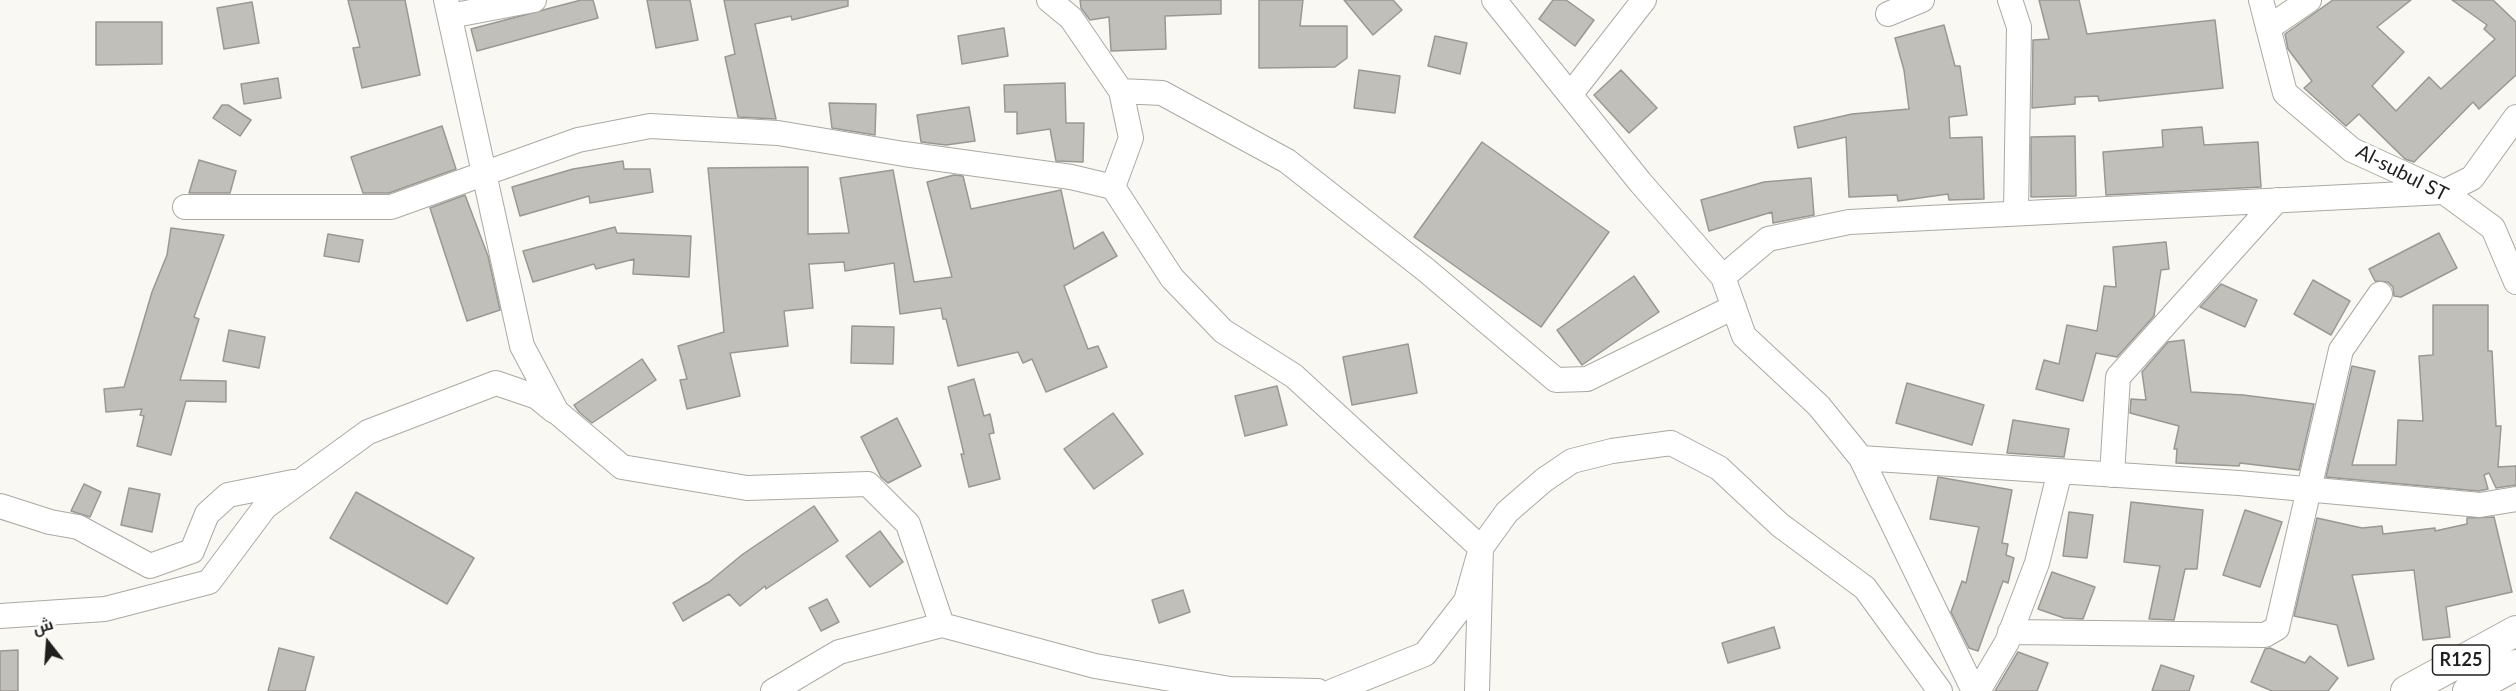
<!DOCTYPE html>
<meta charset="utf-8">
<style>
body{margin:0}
#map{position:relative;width:2516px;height:691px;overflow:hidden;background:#faf8f2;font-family:Lato,Cairo,sans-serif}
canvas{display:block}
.north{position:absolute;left:18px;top:613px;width:60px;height:60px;-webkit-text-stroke:4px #fff;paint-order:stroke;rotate:343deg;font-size:16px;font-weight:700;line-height:24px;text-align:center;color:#201f1d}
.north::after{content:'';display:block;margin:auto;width:21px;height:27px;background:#201f1d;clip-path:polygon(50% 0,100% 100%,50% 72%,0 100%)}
</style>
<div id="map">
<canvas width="2516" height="691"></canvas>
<div class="north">ش</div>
</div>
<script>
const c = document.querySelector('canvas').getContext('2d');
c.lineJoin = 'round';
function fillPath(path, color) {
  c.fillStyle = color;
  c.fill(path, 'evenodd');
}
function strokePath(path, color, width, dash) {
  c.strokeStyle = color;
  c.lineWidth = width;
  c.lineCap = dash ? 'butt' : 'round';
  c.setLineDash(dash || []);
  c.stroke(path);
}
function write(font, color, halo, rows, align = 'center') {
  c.font = font + ' Lato,sans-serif';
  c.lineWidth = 6;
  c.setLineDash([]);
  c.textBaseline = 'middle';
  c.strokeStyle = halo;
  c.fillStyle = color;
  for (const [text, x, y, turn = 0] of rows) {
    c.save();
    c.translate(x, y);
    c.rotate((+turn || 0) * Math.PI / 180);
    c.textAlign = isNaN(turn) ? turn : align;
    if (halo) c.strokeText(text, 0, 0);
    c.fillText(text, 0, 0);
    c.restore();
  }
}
const building = new Path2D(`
 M348 0H405L420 75 362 88 353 48 360 47Z
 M581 0H593L598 18 477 51 471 29Z
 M647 0H690L698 40 656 48Z
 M724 0H848V6L792 20 791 16 755 24 776 119 738 117 725 57 735 54Z
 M1080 0H1221V14L1165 16 1166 49 1111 51 1109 17 1090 20 1081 8Z
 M1259 0H1303L1300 26H1347V58L1335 67 1259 68Z
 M1344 0H1393L1402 10 1373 35Z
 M1553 0H1566L1594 20 1575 46 1539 19Z
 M2039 0H2079L2087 34 2215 20 2223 88 2099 101 2098 96 2075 97V104L2032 108 2033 40 2049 39Z
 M2333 0H2411L2377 27 2404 52 2372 86 2396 111 2429 77 2441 89 2495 39 2484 29 2487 25 2452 0H2493L2516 22V75L2479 109 2473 102 2414 162 2405 159 2359 114 2346 126 2304 88 2312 81 2288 49 2285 34Z
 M252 2 259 43 224 49 217 8Z
 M96 22H162V64L96 65Z
 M1944 25 1955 66H1960L1967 115 1949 117 1950 138 1982 137 1984 199 1949 200 1948 194 1898 201 1897 195 1849 197 1846 137 1798 148 1794 127 1852 114 1909 109 1904 70 1895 38Z
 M1004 28 1008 56 962 64 958 36Z
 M1435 36 1467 43 1460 74 1428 66Z
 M1359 70 1400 76 1395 113 1354 108Z
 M1621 70 1657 108 1629 133 1594 95Z
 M278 78 281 98 244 104 241 84Z
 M1065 83 1066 123H1084L1083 162 1056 161 1050 129 1017 134V112H1005L1004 85Z
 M829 103 876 104 875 135 832 128Z
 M222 105H228L251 120 240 136 213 118Z
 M969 107 975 141 946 145 921 142 917 115Z
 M442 126 456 169 389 193H363L351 157Z
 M2202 127 2204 145 2258 142 2261 187 2106 195 2103 152 2163 147 2162 130Z
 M2075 136 2076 196 2031 197V137Z
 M1482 142 1609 232 1541 327 1414 237Z
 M199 160 236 171 230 193H189Z
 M623 161 624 169H650L653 192 590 203 589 196 520 216 512 187 573 169Z
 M808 167V234L849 233 840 178 893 170 914 282 952 277 927 182 954 175 963 176 971 209 1061 190 1074 249 1103 232 1117 256 1064 286 1088 349 1098 346 1107 367 1046 392 1032 359 1023 363 1018 352 958 366 946 319H943L941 308 900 314 894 263 845 271 844 262 809 264 813 308 784 311 788 346 730 353 740 396 687 409 680 380 687 379 678 346 724 332 708 168Z
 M1811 178 1814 215 1773 223 1772 212 1709 231 1701 200 1764 182Z
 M465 195 488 256 500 310 467 321 430 208Z
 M615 227 617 233 691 236 689 277 633 274 634 259 596 269 594 264 533 282 523 251Z
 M171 228 224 235 194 317 199 319 180 380 226 381V402L186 401 171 455 137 446 144 416 140 415 142 409 106 412 104 389 124 387 152 292 167 255Z
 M2439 233 2457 268 2401 297 2394 296 2393 287 2388 282 2375 281 2369 269Z
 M328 234 363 240 359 262 324 256Z
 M2166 242 2169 269 2161 270 2154 316 2117 357 2096 353 2083 401 2036 389 2044 360 2059 364 2067 325 2097 331 2104 286 2116 287 2113 247Z
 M1634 276 1659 312 1582 365 1557 330Z
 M2313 280 2350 301 2331 335 2294 314Z
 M2221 284 2257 300 2245 327 2200 307Z
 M2433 305H2488V351H2492L2496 426H2501L2498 467 2516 466V485L2496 488 2489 473 2484 475 2488 489 2479 491 2326 477 2352 366 2375 371 2352 465H2396L2398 420 2423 421 2419 356 2433 355Z
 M852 326 894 327 893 364 851 363Z
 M229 330 265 337 259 368 223 361Z
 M2184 340 2191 392 2243 395 2314 404 2299 470 2240 463 2239 466 2176 463 2177 449H2174L2179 426 2130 413 2131 399 2146 400 2142 372 2168 342Z
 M1408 344 1417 393 1352 405 1343 357Z
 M642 359 656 380 592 423 579 412 574 405Z
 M974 379 984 416 990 414 994 433 989 434 1000 479 969 487 961 454H964L948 387Z
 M1907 383 1984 405 1972 445 1896 423Z
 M1277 386 1287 425 1245 436 1235 396Z
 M1113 413 1143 454 1094 489 1064 449Z
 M897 418 921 466 888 483 881 477 861 437Z
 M2013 420 2069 429 2064 457 2007 453Z
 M1938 477 2012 490 2002 543 2008 544 2006 555 2014 558 2008 583 2003 581 1978 651 1969 648 1951 612 1962 581 1966 583 1979 527 1930 519Z
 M84 484 101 492 90 517 71 511Z
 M129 488 160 494 152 532 121 525Z
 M356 492 474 558 447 604 330 538Z
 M2131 502 2203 510 2197 569H2185L2174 620 2149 619 2160 566 2124 562Z
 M814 506 838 541 766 589 765 586 740 606 729 594 683 621 673 603 709 582 743 554Z
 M2245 510 2282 522 2260 587 2223 575Z
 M2069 512 2093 515 2087 558 2063 556Z
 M2494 517 2512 592 2446 607 2450 637 2423 640 2414 570 2352 575 2374 659 2348 666 2337 625 2294 616 2317 518 2362 528 2382 526 2383 534 2435 528V531L2467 524V518Z
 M880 531 903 562 870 587 846 556Z
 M2052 572 2095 587 2083 619 2064 618 2038 609Z
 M1183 590 1190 612 1159 623 1152 600Z
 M827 599 839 622 821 631 809 608Z
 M1774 627 1780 648 1728 663 1722 643Z
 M279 648 314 657 305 691H268Z
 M2270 648 2305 663 2310 656 2338 678 2328 691H2272L2251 682 2265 649Z
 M18 650V691H0V651Z
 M2018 652 2048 663 2037 691H1995Z
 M2161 665 2194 676 2189 691H2152Z`);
fillPath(building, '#c1bfb9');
strokePath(building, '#9a9892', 1.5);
const minor = new Path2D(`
 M446 0 522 346 557 412 622 467 747 488 868 484 908 524 942 625 1095 666 1230 689 1318 691
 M1049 0 1071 18 1121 91 1131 138 1113 187
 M1494 0 1640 182 1723 277
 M2010 0 2019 27 2016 213
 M2261 0 2285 93 2352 150 2444 192 2493 228 2516 282
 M1888 14 1922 0
 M450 16 534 0
 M2268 28 2309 0
 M1121 91 1162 93 1287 161 1426 270 1556 380 1587 379 1734 307
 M1570 95 1644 0
 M185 207H391L578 140 650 126 778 133 904 154 1071 177 1113 187 1172 278 1223 331 1294 376 1481 548 1477 691
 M1861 458 2239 483 2480 505 2516 499
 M2112 475 2118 377 2277 200
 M0 506 50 522 78 527 150 566 192 551 207 514 228 495 293 482
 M0 616 105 609 209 582 265 507 368 432 496 383 537 397 554 411
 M2010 632 2265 635 2277 628 2341 350 2380 294
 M773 691 839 652 942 625
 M1333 691 1425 654 1466 601 1481 548 1507 512 1544 480 1572 461 1612 451 1671 443 1719 468 1780 525 1865 588 1940 691
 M1974 691 1861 458 1819 406 1744 336 1723 277 1768 239 1849 222 2444 192 2472 178 2516 117
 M1978 691 2007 642 2037 563 2060 471`);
const major = new Path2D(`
 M2406 691 2516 631
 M2468 691 2516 665`);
strokePath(minor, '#aaa9a3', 26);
strokePath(major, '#aaa9a3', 32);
strokePath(minor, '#fff', 24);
strokePath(major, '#fff', 30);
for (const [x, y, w] of [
 [2461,660,57]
]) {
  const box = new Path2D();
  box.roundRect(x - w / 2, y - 15, w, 30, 4.5);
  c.fillStyle = '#fff';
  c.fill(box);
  strokePath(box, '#201f1d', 1.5);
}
write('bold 18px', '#201f1d', null, [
 ["R125",2461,660]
]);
write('20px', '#201f1d', '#fff', [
 ["Al-subul ST",2402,173,27]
]);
</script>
